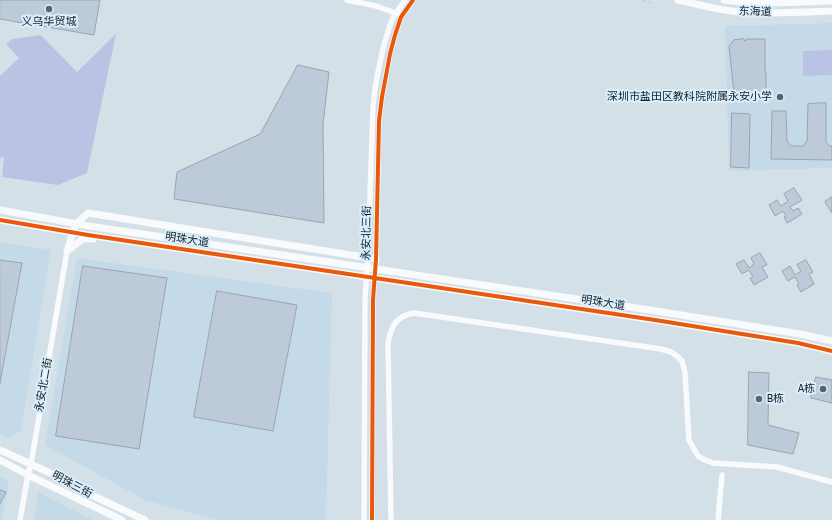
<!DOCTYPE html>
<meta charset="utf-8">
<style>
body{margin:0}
canvas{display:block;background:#d4e0e8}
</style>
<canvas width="832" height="520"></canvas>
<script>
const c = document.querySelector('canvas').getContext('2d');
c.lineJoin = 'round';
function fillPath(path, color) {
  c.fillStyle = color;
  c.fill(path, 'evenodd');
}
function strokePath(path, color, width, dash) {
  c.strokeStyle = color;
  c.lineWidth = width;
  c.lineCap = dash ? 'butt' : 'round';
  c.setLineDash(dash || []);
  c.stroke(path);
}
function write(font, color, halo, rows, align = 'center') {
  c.font = font + ' "Archivo Narrow","Noto Sans SC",sans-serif';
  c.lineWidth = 4;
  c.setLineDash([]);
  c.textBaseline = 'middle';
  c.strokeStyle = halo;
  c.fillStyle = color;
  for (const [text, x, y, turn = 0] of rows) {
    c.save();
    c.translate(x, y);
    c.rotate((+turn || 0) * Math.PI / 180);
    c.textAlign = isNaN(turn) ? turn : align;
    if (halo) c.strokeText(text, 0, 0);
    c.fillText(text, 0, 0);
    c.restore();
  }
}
fillPath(new Path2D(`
 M832 23V168L729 171 725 26Z
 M0 242 51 250 21 431 9 438 0 433Z
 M77 258 332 293 326 520H216L145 500 45 445Z
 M0 476 9 481 2 520H0Z
 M38 492 93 520H34Z`), '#c4dae8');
fillPath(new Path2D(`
 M116 34 87 173 58 185 2 177 4 157 0 158V76L19 58 6 44 12 39 41 35 77 72Z
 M832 50V75L803 76V51Z`), '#bac3e3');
const building = new Path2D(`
 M0 0H100L94 35 0 19Z
 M744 39V41L747 40V39H765V71L766 73V92L734 93 729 46 734 40Z
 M298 65 329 72 323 124 324 223 174 199 177 172 260 134Z
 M826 103V142L830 146H832V160L771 159 772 111H786L787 141 791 146H803L807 141 808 104Z
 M732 113 750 114 749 168 731 167Z
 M794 188 802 200 790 207 793 211 798 208 802 214 787 223 784 217 786 216 783 211 775 216 769 205 777 200 781 206 788 201 784 194Z
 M832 197V213L825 202Z
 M760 253 767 265 762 267 768 277 754 285 750 278 753 277 749 270 742 274 736 264 744 260 749 268 754 264 751 258Z
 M0 260 22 263 0 383Z
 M806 260 813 272 809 274 814 284 801 292 797 285 799 284 795 277 788 281 782 271 790 266 795 275 801 271 797 265Z
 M83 266 167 278 139 449 56 436Z
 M217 291 297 305 273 431 194 417Z
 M749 372 769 373 768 425 799 433 793 454 748 445Z
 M816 377 832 380V403L811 398Z
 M0 490 6 492 0 504Z`);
fillPath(building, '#bccada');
strokePath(building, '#9ba4aa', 1);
strokePath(new Path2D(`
 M642 0 651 3`), '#cbced1', 1.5, [3, 3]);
strokePath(new Path2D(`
 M347 0 376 6 398 14
 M20 520 28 475 31 464 67 251
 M364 520 365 299 368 258 373 106C375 85 379 65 384 45 387 36 389 26 393 18 397 12 401 6 405 0
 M372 520 373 300 376 259 379 121 382 97 390 54 395 35 401 17 413 0
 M391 520 388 343C391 326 396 316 414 313L661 349 671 352 677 356 682 361 685 373 689 440 698 456 705 460 713 463 777 467 832 482
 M718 520 722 475`), '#f9fafc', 5.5);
strokePath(new Path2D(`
 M678 0C704 6 731 13 758 13 782 13 807 12 832 11
 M724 0C760 5 796 2 832 1
 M0 210 89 226 656 311 800 334 832 341
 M0 220 88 235 655 320 798 343 832 351
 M67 251 76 224 88 213 376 259
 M67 251 83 239H93
 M0 450 48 472 87 493 145 520
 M0 460 28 475 122 520`), '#f9fafc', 7);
strokePath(new Path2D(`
 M0 220 88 235 655 320 798 343 832 351
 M372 520 373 300 376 259 379 121 382 97 390 54 395 35 401 17 413 0`), '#e8590c', 4);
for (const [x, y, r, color] of [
 [49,9,4,"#596369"],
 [780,97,4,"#596369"],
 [823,389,4,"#596369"],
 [759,399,4,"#596369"]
]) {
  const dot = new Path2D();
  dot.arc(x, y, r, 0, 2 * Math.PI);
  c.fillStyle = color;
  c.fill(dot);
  strokePath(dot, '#d9effe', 1.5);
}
write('11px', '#171f24', '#d9effe', [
 ["东海道",755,12,2],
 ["永安北三街",367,233,-89],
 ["明珠大道",187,240,9],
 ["明珠大道",603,303,9],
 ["永安北二街",44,385,-80],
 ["明珠三街",72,485,28]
]);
write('11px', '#171f24', '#d9effe', [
 ["义乌华贸城",49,22,"center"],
 ["深圳市盐田区教科院附属永安小学",772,97],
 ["A栋",815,389],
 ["B栋",767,399,"left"]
], 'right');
</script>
